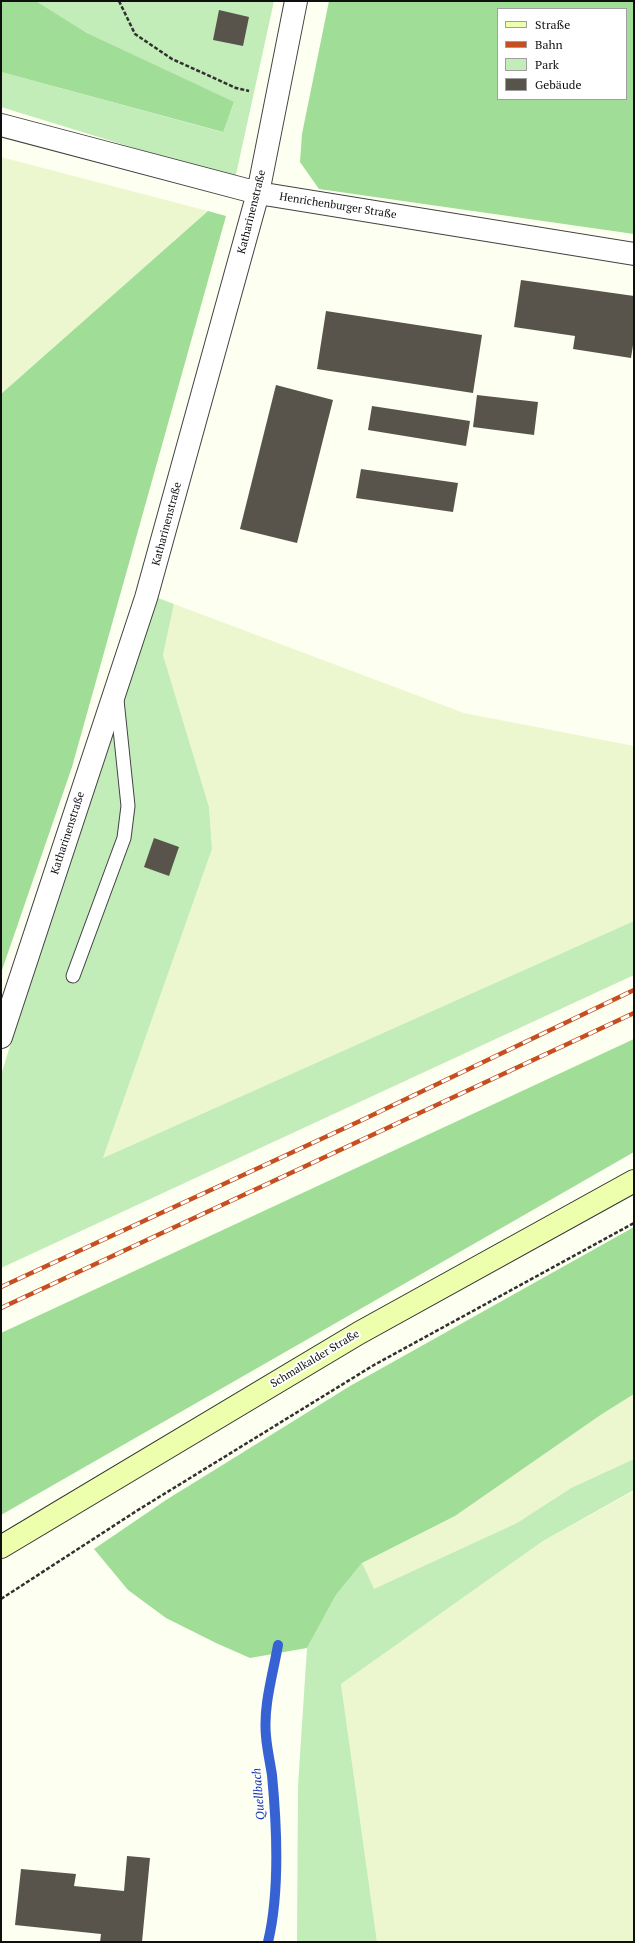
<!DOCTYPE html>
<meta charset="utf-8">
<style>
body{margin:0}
#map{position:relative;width:635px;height:1943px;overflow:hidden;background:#fdfff1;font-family:"PT Serif",serif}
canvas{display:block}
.frame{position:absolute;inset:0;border:2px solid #0f0f0f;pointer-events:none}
.legend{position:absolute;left:497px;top:8px;width:130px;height:92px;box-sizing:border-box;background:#fff;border:1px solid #9f9f9f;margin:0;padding:5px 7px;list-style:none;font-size:12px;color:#0f0f0f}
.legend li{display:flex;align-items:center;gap:8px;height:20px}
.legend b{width:20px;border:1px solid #9f9f9f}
</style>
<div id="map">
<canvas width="635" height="1943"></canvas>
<div class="frame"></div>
<ul class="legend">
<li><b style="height:5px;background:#edffac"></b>Straße</li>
<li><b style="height:5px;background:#c64e20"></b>Bahn</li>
<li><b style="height:11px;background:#c2ecb8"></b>Park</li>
<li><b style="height:11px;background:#58544b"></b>Gebäude</li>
</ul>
</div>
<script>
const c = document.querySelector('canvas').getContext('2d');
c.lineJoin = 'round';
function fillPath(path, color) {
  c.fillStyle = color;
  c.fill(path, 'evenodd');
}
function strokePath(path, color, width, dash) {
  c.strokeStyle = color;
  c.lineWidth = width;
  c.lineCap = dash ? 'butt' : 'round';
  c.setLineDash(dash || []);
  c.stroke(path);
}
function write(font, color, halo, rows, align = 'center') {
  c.font = font + ' "PT Serif",serif';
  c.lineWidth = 4;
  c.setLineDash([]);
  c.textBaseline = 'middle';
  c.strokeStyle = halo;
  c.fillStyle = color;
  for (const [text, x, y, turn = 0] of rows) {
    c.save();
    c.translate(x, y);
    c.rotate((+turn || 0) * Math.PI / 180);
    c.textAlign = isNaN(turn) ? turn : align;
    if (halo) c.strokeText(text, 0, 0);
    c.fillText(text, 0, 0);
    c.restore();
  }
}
fillPath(new Path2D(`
 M1 157 208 211 1 394Z
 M174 604 464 713 634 746V921L103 1158 212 849 209 807 163 655Z
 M634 1394V1459L571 1488 517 1523 373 1590 362 1563 455 1516 602 1414Z
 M634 1491V1942H377L341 1684 543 1541Z`), '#edf7cf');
fillPath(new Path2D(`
 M36 1H274L235 179 1 107V72L222 132 234 103 87 33Z
 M150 595 174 604 163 655 209 807 212 849 103 1158 634 921V975L1 1268V1075Z
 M634 1459V1490L543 1541 341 1684 377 1942H297L298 1786 307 1648 336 1595 362 1563 374 1589 517 1523 571 1488Z`), '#c2ecb8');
fillPath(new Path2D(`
 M1 1H36L87 33 234 102 223 132 1 72Z
 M329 1H634V234L319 189 300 162 302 134ZM498 9H626V99H498Z
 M208 211 226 216 72 767 1 973V394Z
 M634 1039V1152L1 1515V1333Z
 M634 1227V1394L602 1414 455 1516 362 1563 336 1595 307 1648 250 1658 216 1643 166 1618 128 1590 94 1549 166 1500 350 1386Z`), '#a0dd97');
strokePath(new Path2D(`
 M268 1942C280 1892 277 1827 272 1775 270 1762 267 1749 266 1736 263 1706 273 1674 278 1645`), '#3762d3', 10);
fillPath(new Path2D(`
 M219 10 249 17 243 46 213 40Z
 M521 280 634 296V339L631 358 573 349 575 336 514 327Z
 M326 311 482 335 473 393 317 369Z
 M276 385 333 400 297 543 240 529Z
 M477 395 538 402 534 435 473 427Z
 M372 406 470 421 466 446 368 430Z
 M361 469 458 483 453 512 356 498Z
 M154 838 179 847 169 876 144 867Z
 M127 1856 150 1858 142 1942H100L101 1934 15 1925 21 1869 76 1874 74 1886 124 1891Z`), '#58544b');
const service = new Path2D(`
 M73 976 124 838 128 806 117 700`);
const minor = new Path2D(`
 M1 125 258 193 634 254
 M1 1037 146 598 258 193 296 1`);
const secondary = new Path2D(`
 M1 1547 359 1333 634 1181`);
strokePath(service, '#424242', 15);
strokePath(minor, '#424242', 24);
strokePath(secondary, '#313131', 24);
strokePath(new Path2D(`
 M119 1 135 34 172 59 236 88 249 91
 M1 1599 138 1510 374 1365 634 1223`), '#313131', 2.5, [4, 2]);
strokePath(service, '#fff', 13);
strokePath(minor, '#fff', 22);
strokePath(secondary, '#edffac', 22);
const rail = new Path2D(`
 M1 1287 360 1121 634 990
 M1 1308 634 1013`);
strokePath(rail, '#c64e20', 4.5);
strokePath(rail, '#fff', 3, [9]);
write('11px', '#0f0f0f', '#fff', [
 ["Henrichenburger Straße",338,206,9],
 ["Katharinenstraße",252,212,-76],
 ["Katharinenstraße",167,524,-75],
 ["Katharinenstraße",68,833,-72],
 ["Schmalkalder Straße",315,1359,-31]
]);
write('italic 12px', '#1236a7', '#fff', [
 ["Quellbach",259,1794,-95]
]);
</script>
